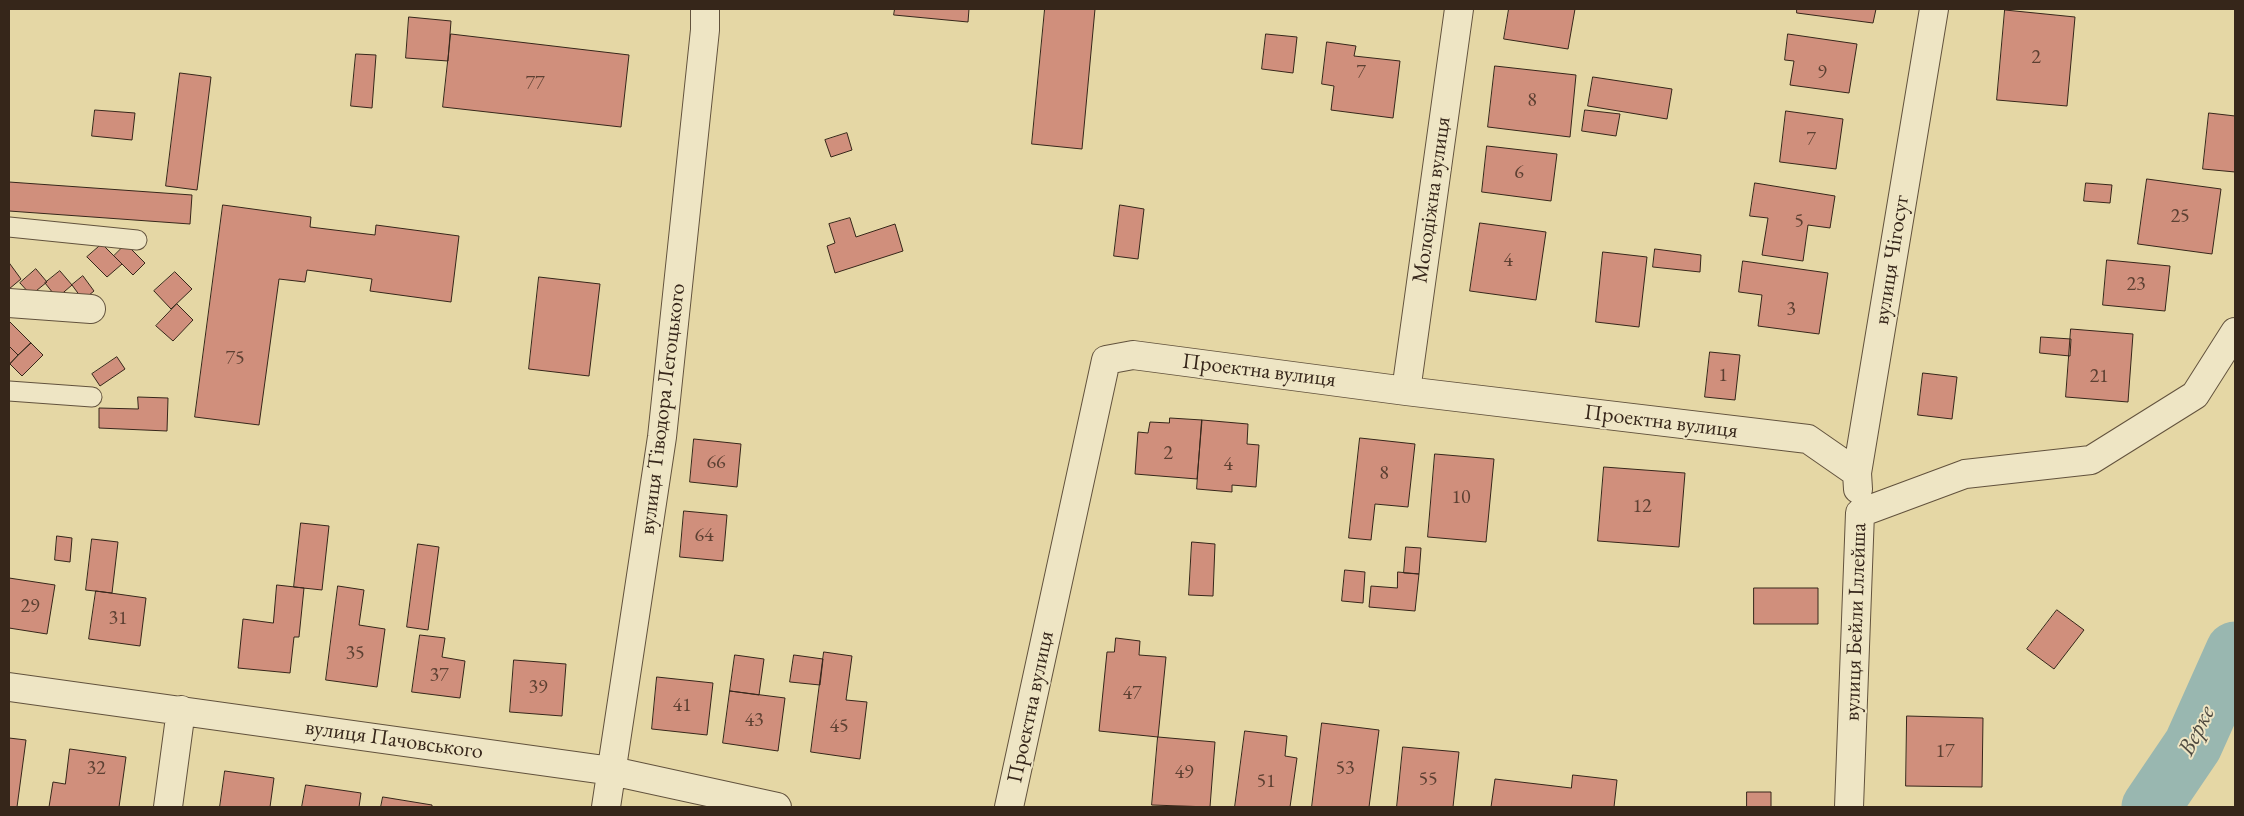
<!DOCTYPE html>
<meta charset="utf-8">
<style>
body{margin:0}
#map{position:relative;width:2244px;height:816px;overflow:hidden;background:#e5d7a5;font-family:"EB Garamond",serif}
canvas{display:block}
.frame{position:absolute;inset:0;border:10px solid #36261a;pointer-events:none}
</style>
<div id="map">
<canvas width="2244" height="816"></canvas>
<div class="frame"></div>
</div>
<script>
const c = document.querySelector('canvas').getContext('2d');
c.lineJoin = 'round';
function strokePath(path, color, width, dash) {
  c.strokeStyle = color;
  c.lineWidth = width;
  c.lineCap = dash ? 'butt' : 'round';
  c.setLineDash(dash || []);
  c.stroke(path);
}
function fillPath(path, color) {
  c.fillStyle = color;
  c.fill(path, 'evenodd');
}
function write(font, color, halo, rows, align = 'center') {
  c.font = font + ' "EB Garamond",serif';
  c.lineWidth = 4;
  c.setLineDash([]);
  c.textBaseline = 'middle';
  c.strokeStyle = halo;
  c.fillStyle = color;
  for (const [text, x, y, turn = 0] of rows) {
    c.save();
    c.translate(x, y);
    c.rotate((+turn || 0) * Math.PI / 180);
    c.textAlign = isNaN(turn) ? turn : align;
    if (halo) c.strokeText(text, 0, 0);
    c.fillText(text, 0, 0);
    c.restore();
  }
}
strokePath(new Path2D(`
 M2151 807 2193 745 2235 651`), '#99b7b0', 59);
const building = new Path2D(`
 M895 9H969L968 22 894 15Z
 M1045 9H1095L1082 149 1032 144Z
 M1509 9H1575L1568 49 1504 39Z
 M1797 9H1876L1873 23 1797 13Z
 M2005 10 2075 17 2067 106 1997 100Z
 M409 17 451 21 448 61 406 58Z
 M451 34 629 55 621 127 443 107Z
 M1266 34 1297 37 1293 73 1262 69Z
 M1788 34 1857 44 1849 93 1790 85 1794 61 1785 60Z
 M1327 42 1356 46 1354 56 1400 61 1393 118 1331 110 1334 86 1322 84Z
 M356 54 376 55 372 108 351 106Z
 M1495 66 1576 75 1570 137 1488 127Z
 M180 73 211 77 197 190 166 186Z
 M1593 77 1672 89 1667 119 1588 106Z
 M95 110 135 113 132 140 92 136Z
 M1585 110 1620 114 1616 136 1582 131Z
 M1786 111 1843 119 1836 169 1780 162Z
 M2209 113 2235 116V172L2203 169Z
 M847 133 852 150 831 157 825 140Z
 M1487 146 1557 154 1551 201 1482 192Z
 M2147 179 2221 189 2212 254 2138 244Z
 M9 182 192 195 190 224 9 211Z
 M1755 183 1835 196 1830 228 1808 225 1803 261 1762 255 1768 218 1750 216Z
 M2086 183 2112 185 2110 203 2084 201Z
 M223 205 311 217 310 227 375 235 376 225 459 236 451 302 370 291 372 279 307 270 305 282 279 279 259 425 195 417Z
 M1120 205 1144 209 1138 259 1114 256Z
 M850 218 856 237 895 224 903 251 835 273 827 246 835 243 829 224Z
 M1480 223 1546 232 1536 300 1470 291Z
 M102 244 122 264 107 277 87 257Z
 M126 244 145 263 133 275 114 256Z
 M1655 249 1701 255 1700 272 1653 267Z
 M1603 252 1647 257 1639 327 1596 322Z
 M2107 260 2170 266 2165 311 2103 305Z
 M1743 261 1828 273 1819 334 1758 326 1762 295 1739 292Z
 M10 264 21 279 9 289V265Z
 M36 269 47 282 31 295 20 283Z
 M60 271 72 285 57 298 45 283Z
 M175 272 192 289 171 309 154 291Z
 M83 276 94 291 83 300 72 285Z
 M539 277 600 284 589 376 529 369Z
 M177 304 193 320 173 341 156 326Z
 M9 321 31 343 18 355 9 346Z
 M2071 329 2133 334 2128 402 2066 397Z
 M2041 337 2071 339 2070 356 2040 353Z
 M31 343 43 355 22 376 10 364Z
 M9 346 18 355 9 365Z
 M1710 352 1740 355 1735 400 1705 397Z
 M117 357 125 369 100 386 92 374Z
 M1923 373 1957 377 1952 419 1918 415Z
 M138 397 168 398 167 431 99 428V408L138 409Z
 M1170 418 1202 420 1197 479 1135 474 1138 432 1148 433 1150 422 1169 423Z
 M1202 420 1248 424 1247 444 1259 445 1256 487 1232 485V492L1197 489Z
 M1360 438 1415 444 1408 507 1375 504 1371 540 1349 538Z
 M694 439 741 444 737 487 690 482Z
 M1435 454 1494 459 1486 542 1428 537Z
 M1604 467 1685 473 1679 547 1598 541Z
 M684 511 727 515 723 561 680 557Z
 M301 523 329 526 322 590 294 587Z
 M57 536 72 538 70 562 55 560Z
 M92 539 118 542 112 593 86 590Z
 M1192 542 1215 544 1213 596 1189 595Z
 M418 544 439 547 428 630 407 627Z
 M1406 547 1421 548 1419 574 1404 573Z
 M1345 570 1365 572 1363 603 1342 601Z
 M1398 572 1419 574 1415 611 1369 607 1371 586 1397 588Z
 M9 578 55 585 47 634 9 628Z
 M277 585 304 588 299 637H294L290 673 238 668 243 619 273 623Z
 M338 586 364 590 359 625 385 629 377 687 326 680Z
 M1754 588H1818V624H1754Z
 M96 591 146 598 140 646 89 639Z
 M2057 610 2084 630 2054 669 2027 649Z
 M420 635 445 638 442 657 465 661 460 698 412 692Z
 M1116 638 1140 641 1139 655 1166 657 1158 737 1099 731 1107 652H1114Z
 M824 652 852 656 846 700 867 702 860 759 811 752Z
 M735 655 764 659 759 695 730 691Z
 M794 655 823 659 820 685 790 682Z
 M514 660 566 664 562 716 510 712Z
 M657 677 713 683 707 735 652 729Z
 M730 691 785 698 778 751 723 743Z
 M1907 716 1983 718 1982 787 1906 786Z
 M1322 723 1379 730 1369 807H1312Z
 M1245 731 1287 736 1285 756 1297 758 1290 807H1235Z
 M1158 737 1215 742 1210 807 1152 805Z
 M9 738 26 740 17 807H9Z
 M1403 747 1459 752 1453 807H1397Z
 M70 749 126 757 119 807H49L53 782 65 784Z
 M225 771 274 778 270 807H220Z
 M1573 775 1617 780 1614 807H1491L1495 779 1571 788Z
 M306 785 361 793 359 807H302Z
 M1747 792H1771V807H1747Z
 M383 797 432 805V807H381Z`);
fillPath(building, '#d08f7c');
strokePath(building, '#36261a', 1);
const service = new Path2D(`
 M9 227 137 240
 M9 391 92 397`);
const minor = new Path2D(`
 M9 303 91 309
 M1406 391 1459 9
 M1858 489 1857 473 1934 9
 M9 687 612 771 777 807
 M168 807 181 710
 M606 807 662 437 705 30V9
 M1009 807 1106 360 1133 355 1406 391 1808 439 1857 473
 M1849 807 1860 513 1965 474 2091 460 2195 395 2235 332`);
strokePath(service, '#62523d', 21);
strokePath(minor, '#62523d', 30);
strokePath(service, '#eee5c4', 19);
strokePath(minor, '#eee5c4', 28);
write('20px', '#5c4032', null, [
 ["2",2036,58],
 ["7",1361,73],
 ["9",1822,73],
 ["77",535,84],
 ["8",1532,101],
 ["7",1811,140],
 ["6",1519,173],
 ["25",2180,217],
 ["5",1799,222],
 ["4",1508,261],
 ["23",2136,285],
 ["3",1791,310],
 ["75",235,359],
 ["1",1723,376],
 ["21",2099,377],
 ["2",1168,454],
 ["66",716,463],
 ["4",1228,465],
 ["8",1384,474],
 ["10",1461,498],
 ["12",1642,507],
 ["64",704,536],
 ["29",30,607],
 ["31",118,619],
 ["35",355,654],
 ["37",439,676],
 ["39",538,688],
 ["47",1132,694],
 ["41",682,706],
 ["43",754,721],
 ["45",839,727],
 ["17",1945,752],
 ["32",96,769],
 ["53",1345,769],
 ["49",1184,773],
 ["55",1428,780],
 ["51",1266,782]
]);
write('22px', '#36261a', '#eee5c4', [
 ["Молодіжна вулиця",1432,200,-82],
 ["вулиця Чігосуг",1892,260,-81],
 ["Проектна вулиця",1259,371,7],
 ["вулиця Тіводора Легоцького",663,409,-83],
 ["Проектна вулиця",1661,422,7],
 ["вулиця Бейли Іллейша",1856,622,-88],
 ["Проектна вулиця",1031,707,-78],
 ["вулиця Пачовського",394,740,8]
]);
write('italic 24px', '#4f4a40', '#eee5c4', [
 ["Верке",2197,731,-63]
]);
</script>
